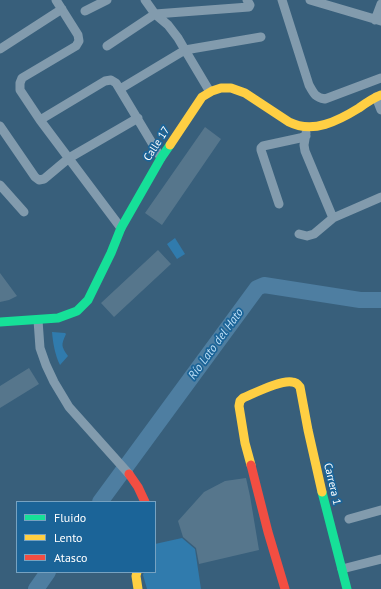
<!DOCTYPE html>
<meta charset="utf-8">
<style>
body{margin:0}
#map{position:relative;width:381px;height:589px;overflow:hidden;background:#385f7b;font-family:"PT Sans",sans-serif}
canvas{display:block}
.legend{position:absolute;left:16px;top:501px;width:140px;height:72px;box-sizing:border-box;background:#1b6498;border:1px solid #76a2c1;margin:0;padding:5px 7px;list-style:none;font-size:12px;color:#fff}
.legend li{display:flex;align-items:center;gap:8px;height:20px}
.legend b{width:20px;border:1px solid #76a2c1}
</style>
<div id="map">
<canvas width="381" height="589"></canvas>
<ul class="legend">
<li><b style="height:5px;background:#16e098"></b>Fluido</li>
<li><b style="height:5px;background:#ffcf43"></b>Lento</li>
<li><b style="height:5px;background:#f24e42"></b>Atasco</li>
</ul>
</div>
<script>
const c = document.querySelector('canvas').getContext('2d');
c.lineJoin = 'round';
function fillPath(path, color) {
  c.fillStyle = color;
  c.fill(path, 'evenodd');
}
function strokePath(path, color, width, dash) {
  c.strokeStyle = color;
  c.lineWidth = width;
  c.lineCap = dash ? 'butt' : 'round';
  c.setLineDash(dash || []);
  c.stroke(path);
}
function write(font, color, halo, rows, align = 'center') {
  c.font = font + ' "PT Sans",sans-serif';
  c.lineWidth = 3.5;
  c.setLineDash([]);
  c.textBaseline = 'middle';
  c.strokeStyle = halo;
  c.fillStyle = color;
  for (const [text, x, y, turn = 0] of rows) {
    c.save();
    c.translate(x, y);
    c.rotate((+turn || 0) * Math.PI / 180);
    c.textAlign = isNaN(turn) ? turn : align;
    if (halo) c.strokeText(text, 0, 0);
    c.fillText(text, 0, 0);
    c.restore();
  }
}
fillPath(new Path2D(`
 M175 238 185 254 177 259 167 244Z
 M52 332 65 333 66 334C61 345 61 346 68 356L60 365C55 355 53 343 52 332Z
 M182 538 195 549 201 589H147L143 575 144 572H155V544Z`), '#307bad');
strokePath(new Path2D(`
 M100 502 257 288 264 285 360 300H381
 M36 589 48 572`), '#4e7ea1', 16);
fillPath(new Path2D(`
 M205 127 221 139 162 225 145 213Z
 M158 250 171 264 114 317 101 303Z
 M0 273 17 296 9 300 0 302Z
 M29 368 39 384 0 408V386Z
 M246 478 250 496 259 550 199 564 196 548 183 537 178 521 204 492 225 481Z`), '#56768c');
strokePath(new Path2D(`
 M56 0 78 35 79 41 76 46 22 78 20 83V90L40 120 121 228
 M145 0 155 14 168 25 178 38 185 50 210 92
 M282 0 309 85C314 94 315 97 325 99L381 78
 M310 0 381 21
 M85 11 107 0
 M375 20 381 4
 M107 46 155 14 249 7 250 5 247 0
 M0 49 62 9
 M120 89 185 50 261 37
 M376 97 381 110
 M40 120 105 81 111 80 116 83 161 158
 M0 126 35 177 39 180 44 179 69 158 138 118
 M306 133 304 145 305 151 333 218
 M0 185 24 212
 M279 204 261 150V148L263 146 300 138 306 136
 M299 234 307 236 314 234 333 218 381 197
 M38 320 40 348 46 365 54 382 69 407 129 474
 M349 519 381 510
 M342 569 381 559`), '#829bad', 9);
strokePath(new Path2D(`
 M0 322 58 318 77 311 88 300 111 253 121 228 161 158 170 145
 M322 492 347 589`), '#16e098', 9);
strokePath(new Path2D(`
 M170 145 202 97 212 91 221 88H231L245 93 289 122C313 134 338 121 359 108 366 103 373 98 381 95
 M251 465 245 443 239 406 240 401 243 398C255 393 280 380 292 382 296 382 298 384 300 387L308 430 322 492
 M137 572 136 576 138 589`), '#ffcf43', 9);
strokePath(new Path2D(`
 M251 465 268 532 285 589
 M129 474 138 487 145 502`), '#f24e42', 9);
write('11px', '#fff', '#1b6498', [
 ["Calle 17",157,144,-57],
 ["Carrera 1",332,484,77]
]);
write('italic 12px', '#bcdff7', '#1b6498', [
 ["Río Lato del Hato",216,344,-54]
]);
</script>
